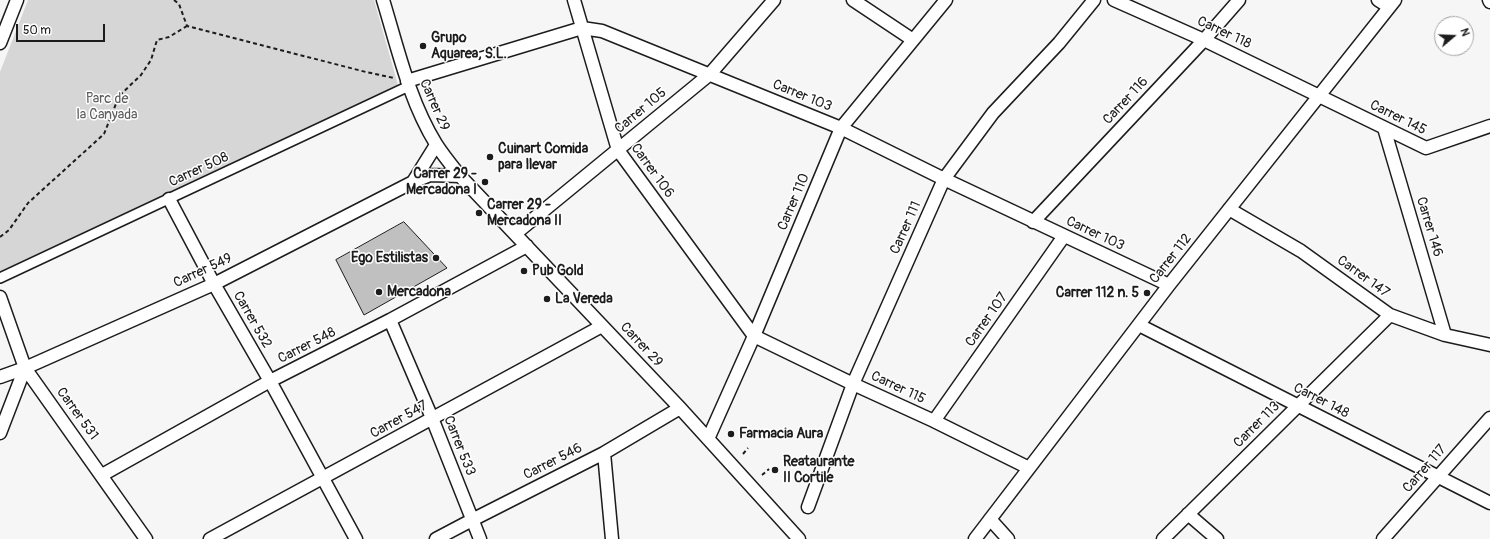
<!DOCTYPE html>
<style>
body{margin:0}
#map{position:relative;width:1490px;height:539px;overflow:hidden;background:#f6f6f6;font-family:Pangolin,sans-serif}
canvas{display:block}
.north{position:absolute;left:1434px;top:16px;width:40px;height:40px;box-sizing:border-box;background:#fff;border:1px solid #a4a4a4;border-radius:50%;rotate:71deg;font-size:11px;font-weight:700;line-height:16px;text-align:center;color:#1c1c1c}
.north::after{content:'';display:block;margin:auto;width:14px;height:18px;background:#1c1c1c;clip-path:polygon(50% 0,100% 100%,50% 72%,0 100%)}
.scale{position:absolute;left:16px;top:24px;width:89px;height:18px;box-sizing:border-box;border:2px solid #1c1c1c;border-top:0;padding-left:5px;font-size:12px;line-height:14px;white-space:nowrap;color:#1c1c1c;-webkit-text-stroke:3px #fff;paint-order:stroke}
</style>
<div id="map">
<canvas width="1490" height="539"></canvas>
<div class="north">N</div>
<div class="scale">50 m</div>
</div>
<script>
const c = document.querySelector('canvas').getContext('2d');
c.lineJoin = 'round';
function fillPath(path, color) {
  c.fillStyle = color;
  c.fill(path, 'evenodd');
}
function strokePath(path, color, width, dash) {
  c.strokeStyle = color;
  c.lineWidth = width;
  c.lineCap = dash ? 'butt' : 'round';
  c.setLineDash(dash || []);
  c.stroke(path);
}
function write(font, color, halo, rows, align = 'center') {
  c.font = font + ' Pangolin,sans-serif';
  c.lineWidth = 3;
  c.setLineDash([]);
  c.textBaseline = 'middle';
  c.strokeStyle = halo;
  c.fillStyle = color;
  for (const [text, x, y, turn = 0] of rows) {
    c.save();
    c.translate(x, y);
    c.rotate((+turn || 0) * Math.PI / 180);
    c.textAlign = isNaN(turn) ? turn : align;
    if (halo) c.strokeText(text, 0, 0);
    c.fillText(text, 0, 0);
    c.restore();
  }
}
fillPath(new Path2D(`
 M28 0H374L398 85 310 130 0 276V72Z`), '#d6d6d6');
const building = new Path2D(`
 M404 222 447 268 364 315 336 260Z`);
fillPath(building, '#c0c0c0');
strokePath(building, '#1c1c1c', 1);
const pedestrian = new Path2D(`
 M0 278 409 86`);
const minor = new Path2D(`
 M383 0C398 49 409 100 436 144 443 155 452 166 460 176L680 408 799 539
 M574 0 618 150 754 336 853 384 934 421 1029 468
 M853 0 913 40
 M1114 0 1204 40 1426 148 1490 126
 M1378 0 1389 7
 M1489 0 1490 2
 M0 43 17 0
 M407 81 582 28 602 31 841 128 944 179 1169 285
 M1384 128 1445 335
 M413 182 436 145
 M169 199 214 284 270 381 356 539
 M1229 209 1301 251 1390 315 1445 335 1490 345
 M1033 222 1204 40 1239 0
 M515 234 710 74 774 0
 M0 297 25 368 146 539
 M390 320 432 418 480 539
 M1139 325 1490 503
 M0 377 25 368 214 284 413 182 430 175 460 176
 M934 421 1064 236
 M0 433 25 368
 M708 439 754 336 841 128 946 0
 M604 453 612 539
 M102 475 270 381 390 320 527 246
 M808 507 853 384 944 179 993 113 1059 43 1094 0
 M1188 514 1217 539
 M990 519 1008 539
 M210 539 602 326
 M436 539 472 520 604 453 680 408
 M975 539 1169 285 1395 0
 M1163 539 1390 315
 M1383 539 1490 418`);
strokePath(pedestrian, '#1c1c1c', 12);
strokePath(minor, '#1c1c1c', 15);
strokePath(new Path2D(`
 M174 0 179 4 187 26 366 72 394 78
 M0 237 9 230 28 203 104 134 119 96 141 75 151 60 157 40 169 37 187 26
 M743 454 748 448
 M762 475 769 469`), '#1c1c1c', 2, [4, 3]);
strokePath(pedestrian, '#fff', 9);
strokePath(minor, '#fff', 12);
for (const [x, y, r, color] of [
 [423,46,4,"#1c1c1c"],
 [490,157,4,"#1c1c1c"],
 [485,182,4,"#1c1c1c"],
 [479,213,4,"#1c1c1c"],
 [436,258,4,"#1c1c1c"],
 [524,271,4,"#1c1c1c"],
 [379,292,4,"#1c1c1c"],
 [1147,293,4,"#1c1c1c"],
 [547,299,4,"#1c1c1c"],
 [731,434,4,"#1c1c1c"],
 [775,470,4,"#1c1c1c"]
]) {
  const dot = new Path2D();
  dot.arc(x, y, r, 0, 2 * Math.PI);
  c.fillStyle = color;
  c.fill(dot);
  strokePath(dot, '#fff', 1.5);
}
write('14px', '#1c1c1c', '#fff', [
 ["Carrer 118",1224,33,25],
 ["Carrer 103",802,96,22],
 ["Carrer 116",1126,101,-47],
 ["Carrer 29",434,105,66],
 ["Carrer 105",641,111,-40],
 ["Carrer 145",1398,118,26],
 ["Carrer 508",199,170,-25],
 ["Carrer 106",652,171,54],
 ["Carrer 110",794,202,-67],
 ["Carrer 146",1429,227,73],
 ["Carrer 111",906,228,-66],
 ["Carrer 103",1095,234,25],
 ["Carrer 112",1171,259,-52],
 ["Carrer 549",203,271,-25],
 ["Carrer 147",1363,277,36],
 ["Carrer 532",252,320,60],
 ["Carrer 107",987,320,-55],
 ["Carrer 29",641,345,47],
 ["Carrer 548",307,346,-27],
 ["Carrer 115",898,388,25],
 ["Carrer 148",1321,401,27],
 ["Carrer 531",77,414,54],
 ["Carrer 547",399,420,-29],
 ["Carrer 113",1257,425,-45],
 ["Carrer 533",459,446,68],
 ["Carrer 546",553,462,-27],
 ["Carrer 117",1425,469,-49]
]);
write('bold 14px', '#1c1c1c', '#fff', [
 ["Grupo",431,38],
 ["Aquarea, S.L.",431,54],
 ["Cuinart Comida",498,149],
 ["para llevar",498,165],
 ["Carrer 29 -",477,174,"right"],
 ["Mercadona I",477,190,"right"],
 ["Carrer 29 -",487,205],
 ["Mercadona II",487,221],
 ["Ego Estilistas",428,258,"right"],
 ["Pub Gold",532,271],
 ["Mercadona",387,292],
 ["Carrer 112 n. 5",1139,293,"right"],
 ["La Vereda",555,299],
 ["Farmacia Aura",739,434],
 ["Reataurante",783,462],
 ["II Cortile",783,478]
], 'left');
write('14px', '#5d5d5d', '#fff', [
 ["Parc de",107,99],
 ["la Canyada",107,115]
]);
</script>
